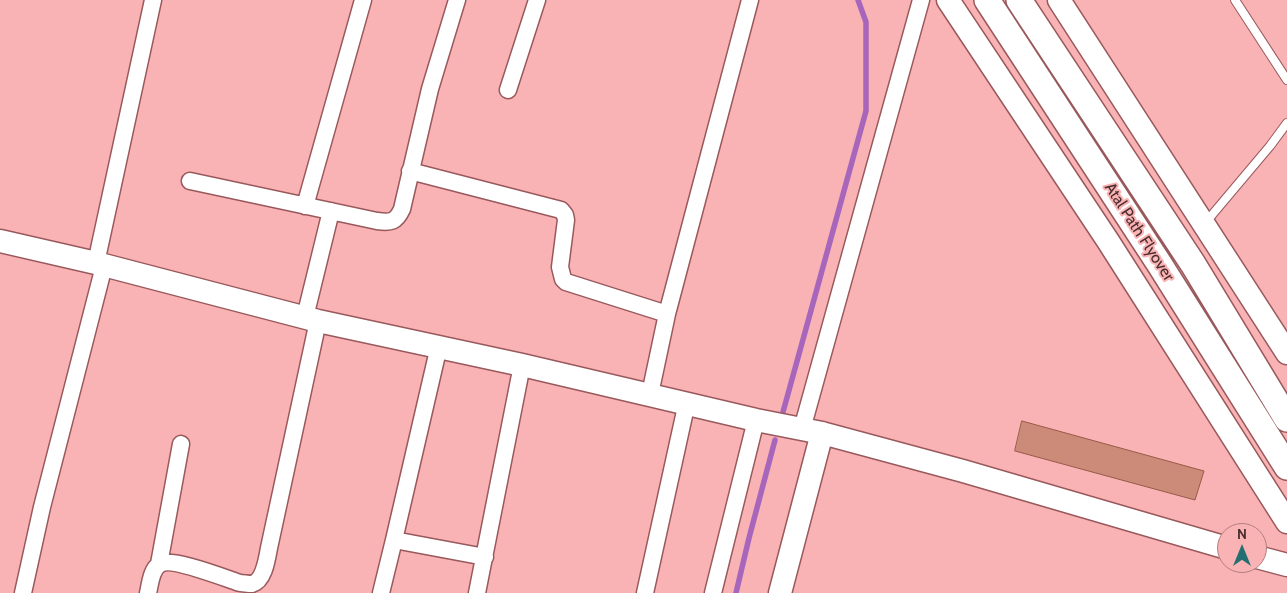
<!DOCTYPE html>
<style>
body{margin:0}
#map{position:relative;width:1287px;height:593px;overflow:hidden;background:#fab3b4;font-family:Cabin,sans-serif}
canvas{display:block}
.north{position:absolute;left:1217px;top:523px;width:50px;height:50px;box-sizing:border-box;background:#fab3b4;border:1px solid #b37d7e;border-radius:50%;rotate:0deg;font-size:14px;font-weight:700;line-height:20px;text-align:center;color:#492d2e}
.north::after{content:'';display:block;margin:auto;width:18px;height:22px;background:#236f71;clip-path:polygon(50% 0,100% 100%,50% 72%,0 100%)}
</style>
<div id="map">
<canvas width="1287" height="593"></canvas>
<div class="north">N</div>
</div>
<script>
const c = document.querySelector('canvas').getContext('2d');
c.lineJoin = 'round';
function strokePath(path, color, width, dash) {
  c.strokeStyle = color;
  c.lineWidth = width;
  c.lineCap = dash ? 'butt' : 'round';
  c.setLineDash(dash || []);
  c.stroke(path);
}
function fillPath(path, color) {
  c.fillStyle = color;
  c.fill(path, 'evenodd');
}
function write(font, color, halo, rows, align = 'center') {
  c.font = font + ' Cabin,sans-serif';
  c.lineWidth = 4;
  c.setLineDash([]);
  c.textBaseline = 'middle';
  c.strokeStyle = halo;
  c.fillStyle = color;
  for (const [text, x, y, turn = 0] of rows) {
    c.save();
    c.translate(x, y);
    c.rotate((+turn || 0) * Math.PI / 180);
    c.textAlign = isNaN(turn) ? turn : align;
    if (halo) c.strokeText(text, 0, 0);
    c.fillText(text, 0, 0);
    c.restore();
  }
}
strokePath(new Path2D(`
 M783 412 866 111V22L858 0
 M736 593 749 538 775 440`), '#a766bc', 5.5);
const building = new Path2D(`
 M1022 421 1204 471 1195 500 1015 451Z`);
fillPath(building, '#cb8b78');
strokePath(building, '#965a49', 1);
const lane = new Path2D(`
 M1235 0 1287 80
 M1206 222 1270 146 1287 123`);
const street = new Path2D(`
 M508 90 537 0
 M410 171 561 210 565 215 566 220 560 267 563 279 566 282 667 314
 M190 181 377 221C391 223 396 222 402 209L430 89 457 0
 M305 206 363 0
 M96 263 153 0
 M305 317 331 211
 M439 346 394 540 485 557
 M650 394 667 314 750 0
 M802 429 921 0
 M159 564 181 444
 M23 593 42 507 104 266
 M148 593C150 585 151 569 160 564 171 557 225 578 240 583 243 583 248 584 252 584 264 581 267 559 269 548L318 321
 M381 593 394 540
 M477 593 522 365
 M645 593 687 402
 M713 593 756 420`);
const secondary = new Path2D(`
 M948 0 1108 241 1287 522
 M1059 0 1287 353
 M0 241 96 263 318 321 522 365 756 420 822 433 963 471 1227 548
 M1257 557 1287 565
 M780 593 822 433`);
const primary = new Path2D(`
 M987 0 1160 265 1287 467
 M1019 0 1193 264 1287 419`);
strokePath(lane, '#99595c', 10);
strokePath(street, '#99595c', 19);
strokePath(secondary, '#99595c', 25);
strokePath(primary, '#99595c', 28);
strokePath(lane, '#fff', 8);
strokePath(street, '#fff', 16);
strokePath(secondary, '#fff', 22);
strokePath(primary, '#fff', 25);
write('16px', '#492d2e', '#fab3b4', [
 ["Atal Path Flyover",1139,232,57]
]);
</script>
